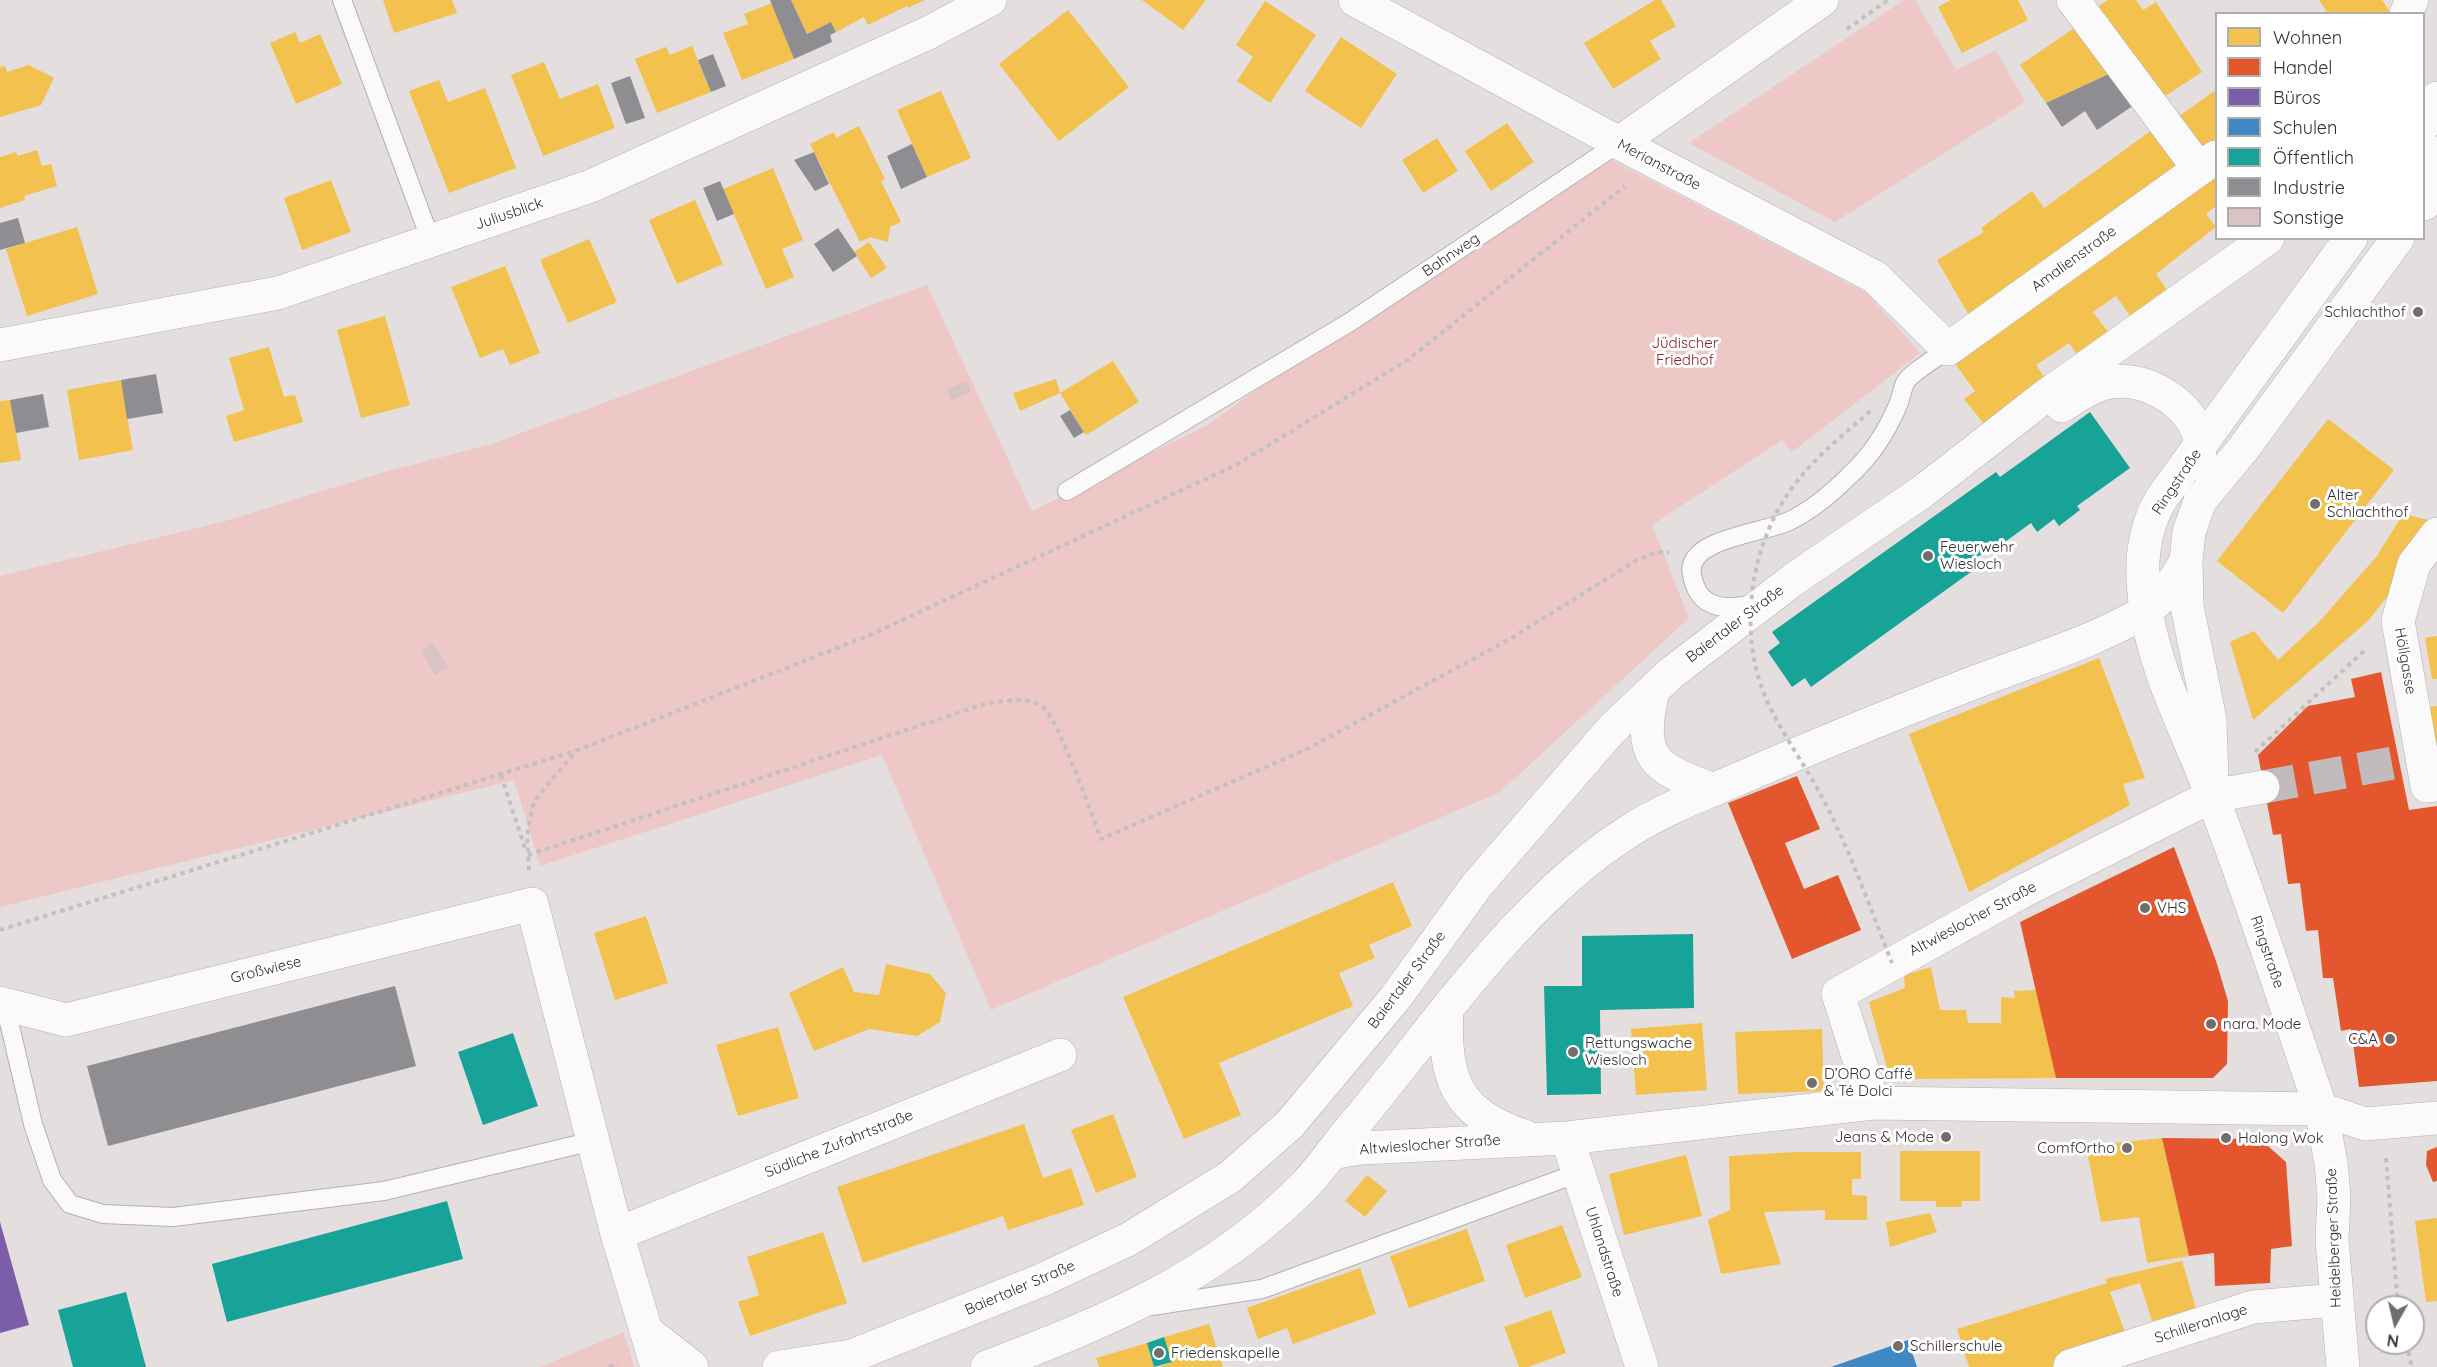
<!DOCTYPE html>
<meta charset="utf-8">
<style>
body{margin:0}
#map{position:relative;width:2437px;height:1367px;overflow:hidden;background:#e4dede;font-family:Quicksand,sans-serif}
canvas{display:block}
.legend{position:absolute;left:2215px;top:12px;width:210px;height:228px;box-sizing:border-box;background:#fff;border:2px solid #aeacac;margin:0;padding:8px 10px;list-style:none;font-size:18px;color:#342f2f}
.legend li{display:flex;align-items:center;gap:12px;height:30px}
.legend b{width:30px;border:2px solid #aeacac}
.north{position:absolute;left:2365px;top:1295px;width:60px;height:60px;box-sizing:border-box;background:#fff;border:2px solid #aeacac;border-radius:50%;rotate:188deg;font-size:16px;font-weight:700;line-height:24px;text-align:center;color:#342f2f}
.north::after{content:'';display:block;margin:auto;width:21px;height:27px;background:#726c6c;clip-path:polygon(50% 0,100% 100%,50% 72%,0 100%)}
</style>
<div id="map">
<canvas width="2437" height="1367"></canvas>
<ul class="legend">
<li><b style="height:16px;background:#f2c14e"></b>Wohnen</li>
<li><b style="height:16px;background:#e4572e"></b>Handel</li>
<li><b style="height:16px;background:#7b5ea7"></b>Büros</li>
<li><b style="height:16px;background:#3f88c5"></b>Schulen</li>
<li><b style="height:16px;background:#17a398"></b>Öffentlich</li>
<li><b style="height:16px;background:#8d8d92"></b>Industrie</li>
<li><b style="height:16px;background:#d8c4c4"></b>Sonstige</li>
</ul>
<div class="north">N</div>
</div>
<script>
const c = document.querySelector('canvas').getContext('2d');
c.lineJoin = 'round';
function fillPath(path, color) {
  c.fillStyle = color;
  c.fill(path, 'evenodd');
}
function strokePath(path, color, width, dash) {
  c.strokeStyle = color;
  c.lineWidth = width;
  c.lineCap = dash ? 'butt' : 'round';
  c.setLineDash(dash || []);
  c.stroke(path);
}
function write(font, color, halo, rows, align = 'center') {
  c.font = font + ' Quicksand,sans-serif';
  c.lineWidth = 6;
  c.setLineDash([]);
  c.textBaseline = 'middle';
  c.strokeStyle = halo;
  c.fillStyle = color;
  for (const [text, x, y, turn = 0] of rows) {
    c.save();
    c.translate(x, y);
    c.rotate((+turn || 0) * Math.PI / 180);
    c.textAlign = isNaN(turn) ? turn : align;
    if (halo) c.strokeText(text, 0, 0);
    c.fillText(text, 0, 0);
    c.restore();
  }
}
fillPath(new Path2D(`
 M1904 0H1915L1956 70 1996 50 2025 102 1835 222 1689 143Z
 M1592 150 1867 293 1920 353 1792 452 1782 440 1652 525 1689 618 1500 792 991 1010 882 755 540 866 514 780 0 907V576L222 522 381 473 491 444 927 285 1032 511 1206 426Z
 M624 1332 634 1367H540Z`), '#eec7c7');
fillPath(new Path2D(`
 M383 0H452L457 13 394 33Z
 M791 0H925L908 8 907 6 868 25 864 17 836 32 831 22 807 34Z
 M1142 0H1206L1183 30Z
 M1655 0H1661L1676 26 1650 41 1661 59 1613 89 1584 43Z
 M1951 0H2018L2028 20 1962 53 1938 7Z
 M2108 0H2136L2143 10 2156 2 2202 72 2153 104 2092 10Z
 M2319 0H2382L2391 14H2328Z
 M1265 1 1316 35 1270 103 1237 81 1253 57 1236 45Z
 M772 3 794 59 742 80 723 33 748 24 744 14Z
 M1068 10 1129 87 1059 141 999 64Z
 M2079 25 2111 73 2046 103 2020 65Z
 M295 32 300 43 320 34 342 84 296 104 270 43Z
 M1341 37 1397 74 1361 128 1305 91Z
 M692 46 711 92 657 113 635 59 666 47 670 55Z
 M544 62 560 99 598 84 615 128 543 156 511 75Z
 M29 65 54 78 41 105 0 117V67L5 66 7 72Z
 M439 80 448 102 485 88 516 168 449 193 409 91Z
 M2216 90V140L2194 156 2171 122Z
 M941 91 971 158 927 177 897 110Z
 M1507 123 1534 162 1491 191 1465 151Z
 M2159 125 2187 165 1971 319 1937 260 1984 232 1981 228 2032 191 2044 208Z
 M859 126 885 179 881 181 901 222 890 227 888 242 870 237 860 242 810 144 834 132 836 138Z
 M1437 138 1458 171 1423 193 1402 160Z
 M37 150 42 166 51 164 57 186 24 196 25 200 0 208V157L16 152 18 156Z
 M773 168 803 240 782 249 794 277 766 289 723 189Z
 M2216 171V206L2206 214 2216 227 2156 274 2167 290 2133 320 2116 296 2093 312 2111 336 2079 357 2069 343 2036 365 2046 380 1984 424 1964 399 1975 391 1953 361Z
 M331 180 351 232 302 250 284 198Z
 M695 200 723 264 677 284 649 220Z
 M77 227 98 294 27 316 6 249Z
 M589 239 617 302 568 323 540 260Z
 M869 242 887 268 871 278 854 252Z
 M505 266 540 353 510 365 503 349 480 358 451 287Z
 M385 316 410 405 361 418 337 330Z
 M269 347 284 397 295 395 303 422 234 442 226 416 244 410 229 358Z
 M1113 361 1139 402 1086 435 1060 393 1020 411 1013 393 1056 379 1060 393Z
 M121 380 133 450 79 460 67 390Z
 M10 400 21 460 0 463V401Z
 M2328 419 2394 470 2283 613 2217 561Z
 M2403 514 2432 521 2396 585 2368 621 2253 720 2230 642 2254 631 2278 660 2319 622 2377 556Z
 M2437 636V679H2432L2425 638Z
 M2099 658 2145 778 2123 784 2130 805 1969 892 1909 734Z
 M2437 706V765L2426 708Z
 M1393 882 1412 926 1369 945 1375 958 1339 973 1353 1006 1219 1063 1241 1115 1184 1139 1123 997Z
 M646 916 668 983 615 1000 594 933Z
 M886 964 930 974 946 993 940 1022 917 1036 869 1029 814 1051 789 993 843 967 854 992 879 995Z
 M1931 967 1940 1010H1966L1968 1023H2001V997L2015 998 2014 991 2037 990 2056 1078 1890 1079 1869 1002 1905 988 1904 975Z
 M1702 1023 1707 1090 1636 1095 1631 1029Z
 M778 1027 799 1098 738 1116 716 1045Z
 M1822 1029 1824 1091 1738 1094 1735 1032Z
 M1113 1114 1137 1177 1096 1193 1071 1130Z
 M1024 1124 1043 1178 1071 1168 1084 1205 1008 1230 1003 1216 863 1263 837 1187Z
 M2162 1138 2189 1256 2147 1263 2139 1217 2101 1222 2086 1146Z
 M1900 1151H1980V1201H1962L1961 1207H1936V1201H1900Z
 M1795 1152H1861V1179H1852V1195L1867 1196V1220H1825V1210L1764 1212 1781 1264 1721 1274 1708 1220 1730 1210 1729 1156Z
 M1686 1155 1702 1216 1624 1235 1609 1174Z
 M1367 1175 1387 1191 1365 1217 1345 1201Z
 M1930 1213 1937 1232 1890 1247 1886 1222Z
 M2437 1218V1301L2426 1302 2415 1221Z
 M1562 1225 1582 1277 1525 1298 1506 1245Z
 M1467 1229 1485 1281 1409 1308 1390 1256Z
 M823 1232 847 1303 750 1336 738 1302 759 1295 747 1257Z
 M2182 1261 2196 1308 2152 1321 2140 1283 2110 1292 2128 1340 2058 1367H1969L1957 1329 2107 1283 2105 1279Z
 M1360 1268 1376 1314 1293 1344 1287 1328 1258 1339 1247 1308Z
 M1551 1310 1566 1353 1528 1367H1519L1504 1327Z
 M1209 1324 1223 1367H1159L1172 1362 1164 1337Z
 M1147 1343 1154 1367H1099L1096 1358Z`), '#f2c14e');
fillPath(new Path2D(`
 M2381 672 2409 810 2437 806V1081L2359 1087 2351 1029 2341 1031 2333 978H2323L2318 930 2306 931 2300 883 2288 884 2281 834 2273 835 2258 755 2308 706 2355 697 2351 679Z
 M1797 776 1820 829 1785 843 1804 889 1838 875 1861 930 1792 959 1728 803Z
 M2174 847 2216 961 2228 1001 2227 1064 2213 1078H2056L2020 922Z
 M2162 1138 2260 1139 2286 1162 2292 1246 2271 1249 2270 1283 2215 1286 2214 1253 2189 1256Z
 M2437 1147V1181L2433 1182 2426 1165 2427 1151Z`), '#e4572e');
fillPath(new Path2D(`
 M0 1222 29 1325 0 1333Z`), '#7b5ea7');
fillPath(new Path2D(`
 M1908 1340 1917 1367H1831Z`), '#3f88c5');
fillPath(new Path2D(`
 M2090 412 2130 468 2077 506 2080 510 2059 526 2054 519 2037 532 2031 523 1994 550 1992 547 1970 562 1975 569 1811 687 1805 678 1792 687 1768 652 1780 643 1772 632 1996 472 2000 477Z
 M1693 934 1694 1008 1600 1010 1601 1094 1547 1095 1544 986H1582V936Z
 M513 1033 538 1106 483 1125 458 1052Z
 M447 1201 463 1259 227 1322 212 1264Z
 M126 1292 146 1367H73L58 1310Z
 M1164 1337 1172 1362 1154 1367 1147 1343Z`), '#17a398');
fillPath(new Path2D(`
 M770 0H791L807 34 831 22 836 32 830 35 832 42 794 59Z
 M713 54 726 86 711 92 698 60Z
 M2111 73 2134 105 2097 130 2085 111 2062 127 2046 103Z
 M630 76 645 118 626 124 611 83Z
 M912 144 927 177 901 189 887 156Z
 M814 152 829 184 815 191 794 160Z
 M720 181 734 214 717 221 703 188Z
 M18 218 25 243 0 250V223Z
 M838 228 857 256 833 272 814 244Z
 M156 374 163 413 127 419 121 380Z
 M43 394 49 427 16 433 10 400Z
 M1070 410 1084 432 1074 438 1060 416Z
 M395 986 416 1066 108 1146 87 1066Z`), '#8d8d92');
fillPath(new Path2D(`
 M967 381 971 392 951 400 947 389Z
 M433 643 448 668 435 675 421 650Z`), '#d8c4c4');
strokePath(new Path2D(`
 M2263 787 2399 762`), '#c1bbbb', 33, [33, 16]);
const lane = new Path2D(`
 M342 0 431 241
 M1067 491 1350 322 1619 143
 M1753 604C1737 607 1723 610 1708 602 1699 597 1694 585 1692 575 1684 539 1763 533 1787 522 1809 512 1832 493 1849 476 1870 457 1887 431 1898 405 1901 398 1902 390 1905 383 1910 373 1938 357 1948 349
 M5 1005 33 1124 52 1180 70 1204 103 1214 173 1217 384 1191 593 1141
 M1152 1306 1262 1289 1578 1173`);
const street = new Path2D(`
 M1355 0 1619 143 1875 277 1948 349 2216 157
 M2073 0 2199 169
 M2406 14 2412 0
 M1619 143 1822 0
 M2424 148 2432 192
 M0 345 278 293 591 186 928 33 990 0
 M2437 534 2414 564 2398 621 2427 786 2437 785
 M0 1003 66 1020 532 904 617 1234 657 1367
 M1447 1010C1443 1078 1456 1114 1524 1136
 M1873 1103 1838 994 2023 891 2212 796 2263 787
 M1567 1138 1642 1367
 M1331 1153 1361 1148 1567 1138 1873 1103 2321 1109 2365 1124 2437 1118
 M617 1234 1060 1055
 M2070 1366 2253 1307 2336 1300`);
const secondary = new Path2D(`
 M2424 124 2437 98
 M2424 204 2437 185
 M2062 406C2075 397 2090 387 2106 383 2142 374 2189 401 2199 436 2201 444 2199 455 2200 464
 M1653 690C1638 758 1651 767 1714 790
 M2212 779 2210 720 2187 606 2186 561 2189 532 2200 501 2243 449 2398 238
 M646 1331 692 1367
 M779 1367 845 1357
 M824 1367 1042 1280 1129 1239 1230 1177 1290 1124 1396 997 1477 885 1611 730 1670 674 1794 579 1922 492 2044 397 2268 238
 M987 1367C1105 1322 1216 1277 1306 1184 1323 1166 1337 1145 1353 1126 1436 1027 1520 899 1631 830 1670 805 1717 789 1759 770 1834 738 1910 707 1986 678 2038 658 2096 641 2144 612 2161 601 2176 579 2186 561
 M2343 1367 2332 1240 2334 1197 2331 1163 2321 1109C2285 1005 2252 899 2212 796 2189 734 2156 675 2146 609 2140 570 2141 533 2161 499L2351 238`);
strokePath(lane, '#b6b0b0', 20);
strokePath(street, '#b6b0b0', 34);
strokePath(secondary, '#b6b0b0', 34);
strokePath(new Path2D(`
 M1847 29 1888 0
 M2255 752 2366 649
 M501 775 526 851
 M528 855 988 703C1005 701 1029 696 1043 707 1058 718 1092 816 1101 839L1307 749 1510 639 1637 560 1657 552H1669
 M529 870 527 835 534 801 577 750
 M0 930 578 750 870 635 1238 464 1409 359 1625 186
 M2386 1158 2398 1307
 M2406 1343 2412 1367
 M609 1367 618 1363`), '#c2c0c0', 4, [4.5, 4.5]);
strokePath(lane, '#fbfafa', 18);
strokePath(street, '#fbfafa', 33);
strokePath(secondary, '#fbfafa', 33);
strokePath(new Path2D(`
 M1870 411C1845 434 1816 456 1795 484 1751 541 1737 628 1765 696 1780 732 1805 764 1823 799 1851 852 1870 908 1892 963`), '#c2c0c0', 4, [4.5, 4.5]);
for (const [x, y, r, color] of [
 [2418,312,6,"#726c6c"],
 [2315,504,6,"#726c6c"],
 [1928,556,6,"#726c6c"],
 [2145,908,6,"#726c6c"],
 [2211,1024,6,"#726c6c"],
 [2390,1039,6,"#726c6c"],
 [1573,1052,6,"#726c6c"],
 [1812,1083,6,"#726c6c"],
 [1946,1137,6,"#726c6c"],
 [2226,1138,6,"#726c6c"],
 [2127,1148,6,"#726c6c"],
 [1898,1346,6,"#726c6c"],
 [1159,1353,6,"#726c6c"]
]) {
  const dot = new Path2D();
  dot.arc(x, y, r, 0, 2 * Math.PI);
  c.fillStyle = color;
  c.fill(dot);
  strokePath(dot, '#fff', 2);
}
write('15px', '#342f2f', '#fff', [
 ["Merianstraße",1659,165,28],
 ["Juliusblick",509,214,-19],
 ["Bahnweg",1451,255,-34],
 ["Amalienstraße",2074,259,-36],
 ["Ringstraße",2177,482,-56],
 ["Baiertaler Straße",1735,624,-37],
 ["Höllgasse",2405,661,80],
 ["Altwieslocher Straße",1973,919,-28],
 ["Ringstraße",2267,952,71],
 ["Großwiese",266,970,-14],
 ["Baiertaler Straße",1407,980,-53],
 ["Südliche Zufahrtstraße",839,1144,-22],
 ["Altwieslocher Straße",1430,1145,-4],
 ["Heidelberger Straße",2334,1238,-92],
 ["Uhlandstraße",1604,1252,72],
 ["Baiertaler Straße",1020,1288,-23],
 ["Schilleranlage",2201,1324,-18]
]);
write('15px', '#342f2f', '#fff', [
 ["Schlachthof",2406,312,"right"],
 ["Alter",2327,495],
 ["Schlachthof",2327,512],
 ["Feuerwehr",1940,547],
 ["Wiesloch",1940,564],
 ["VHS",2157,908],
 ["nara. Mode",2223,1024],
 ["C&A",2378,1039,"right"],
 ["Rettungswache",1585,1043],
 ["Wiesloch",1585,1060],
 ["D’ORO Caffé",1824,1074],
 ["& Té Dolci",1824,1091],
 ["Jeans & Mode",1934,1137,"right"],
 ["Halong Wok",2238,1138],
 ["ComfOrtho",2115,1148,"right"],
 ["Schillerschule",1910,1346],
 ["Friedenskapelle",1171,1353]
], 'left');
write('15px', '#8b1f2f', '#fff', [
 ["Jüdischer",1685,343],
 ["Friedhof",1685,360]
]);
</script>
